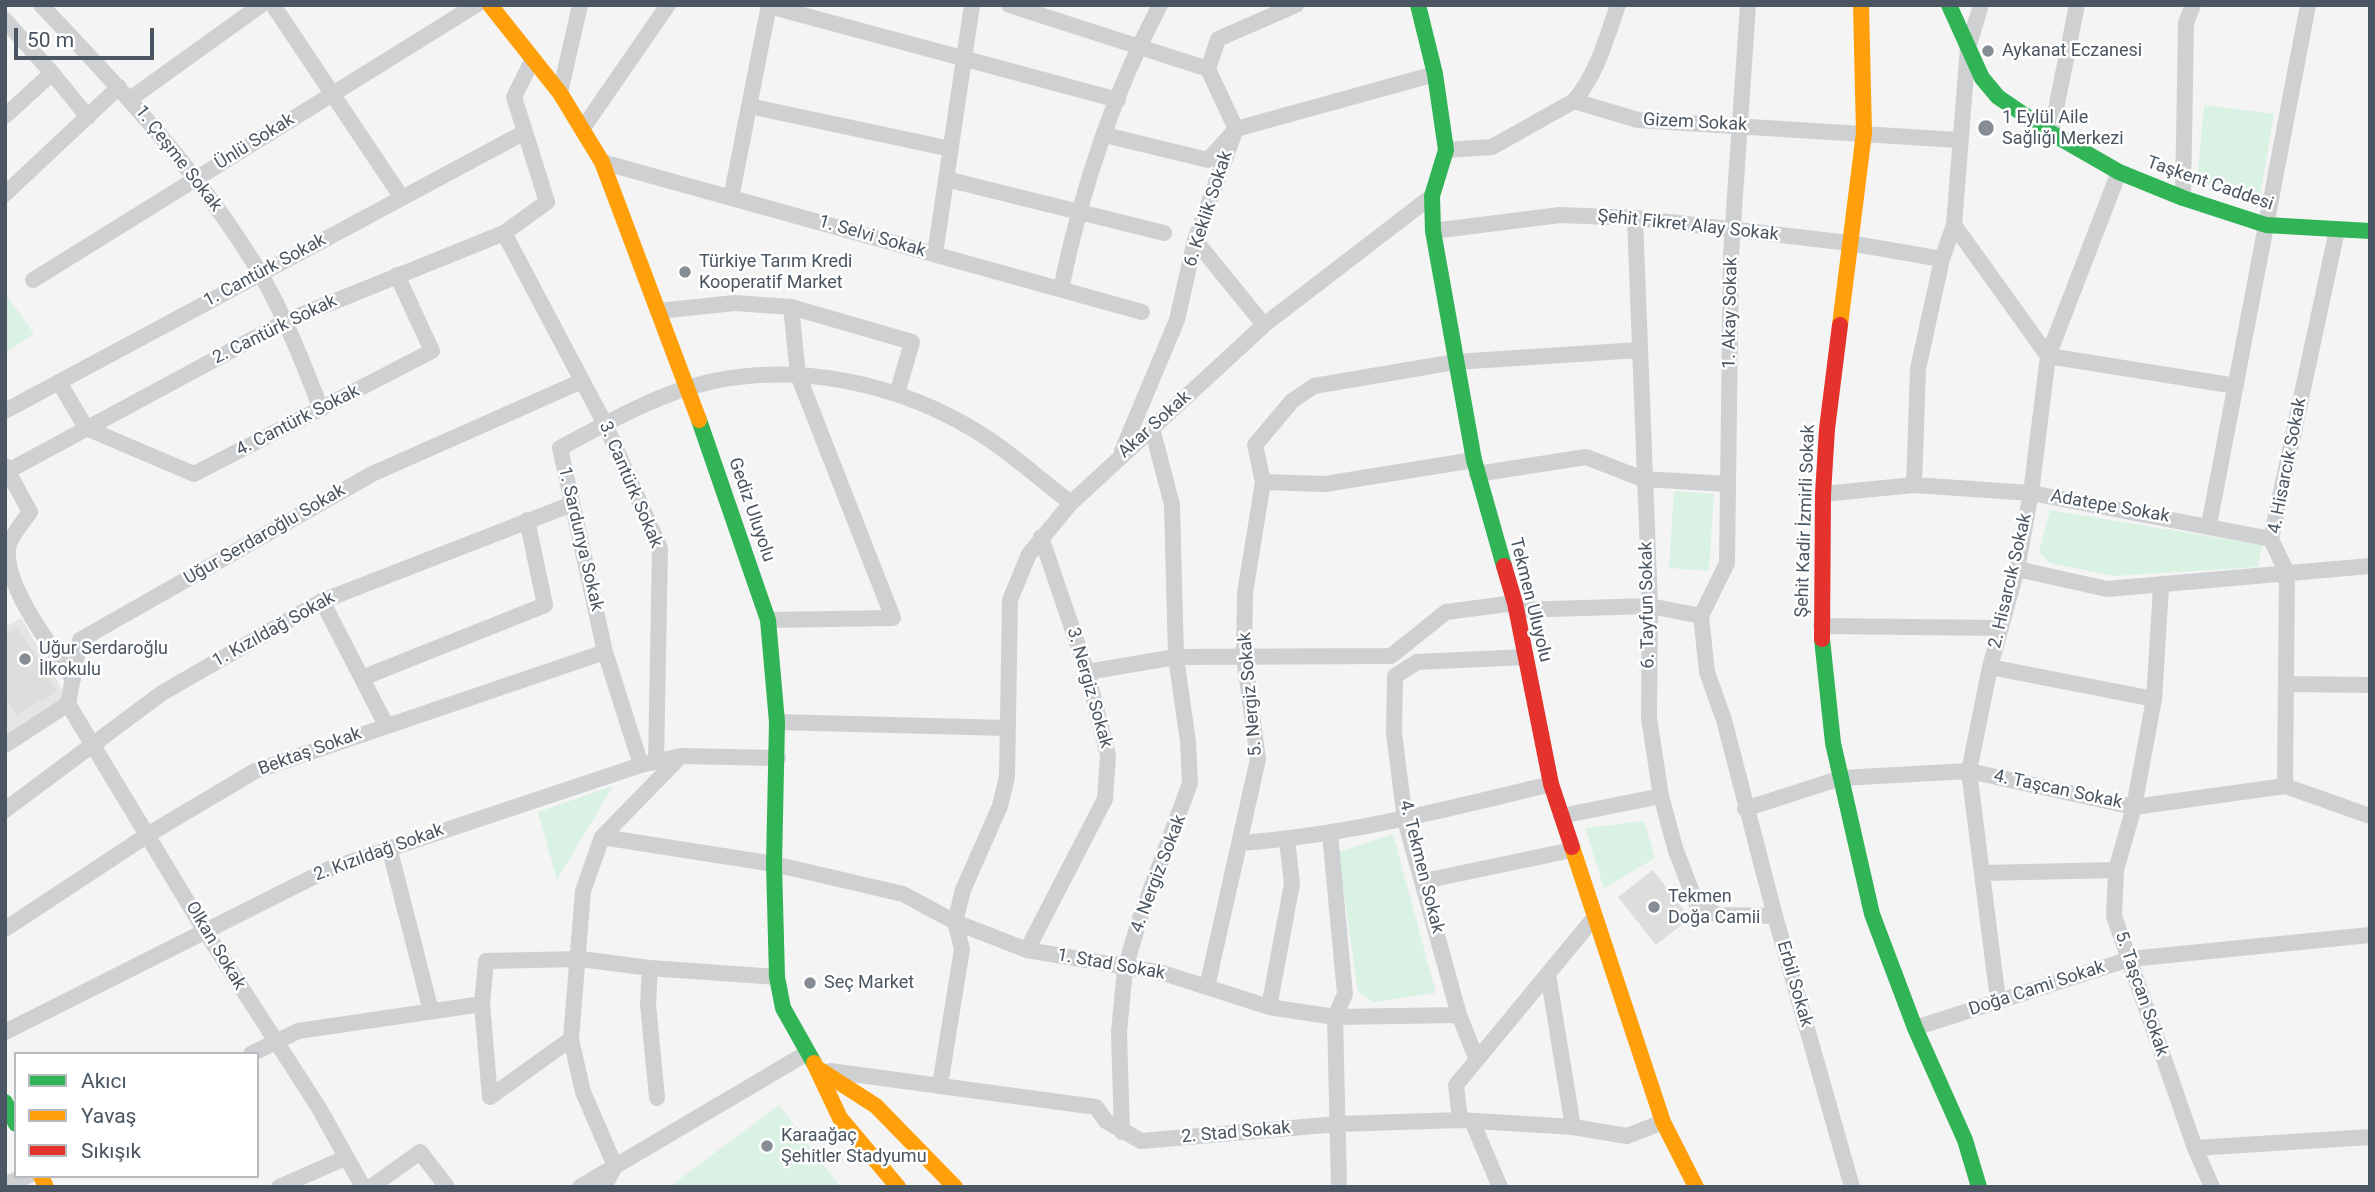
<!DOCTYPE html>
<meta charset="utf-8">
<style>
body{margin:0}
#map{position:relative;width:2375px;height:1192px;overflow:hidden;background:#f4f4f4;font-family:Roboto,sans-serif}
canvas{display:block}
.frame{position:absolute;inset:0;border:7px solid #4a5661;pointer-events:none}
.legend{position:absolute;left:14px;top:1052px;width:245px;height:126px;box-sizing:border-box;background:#fff;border:2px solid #b7bbc0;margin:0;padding:9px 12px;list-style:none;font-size:21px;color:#4a5661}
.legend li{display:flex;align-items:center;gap:14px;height:35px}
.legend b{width:35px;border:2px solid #b7bbc0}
.scale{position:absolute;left:14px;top:28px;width:140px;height:32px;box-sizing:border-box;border:4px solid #4a5661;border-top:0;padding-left:9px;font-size:21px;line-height:24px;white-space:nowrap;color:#4a5661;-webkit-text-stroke:5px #fff;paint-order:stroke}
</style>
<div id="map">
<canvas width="2375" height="1192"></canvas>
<div class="frame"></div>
<ul class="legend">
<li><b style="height:9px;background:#30b455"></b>Akıcı</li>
<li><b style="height:9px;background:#ff9f0a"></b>Yavaş</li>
<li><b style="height:9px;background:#e5322d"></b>Sıkışık</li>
</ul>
<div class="scale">50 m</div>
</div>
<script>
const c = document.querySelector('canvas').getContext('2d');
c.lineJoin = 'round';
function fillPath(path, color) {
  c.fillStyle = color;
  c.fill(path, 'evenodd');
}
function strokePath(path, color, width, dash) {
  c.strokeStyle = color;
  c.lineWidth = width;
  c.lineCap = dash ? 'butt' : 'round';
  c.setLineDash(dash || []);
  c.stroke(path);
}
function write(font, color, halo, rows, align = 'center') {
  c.font = font + ' Roboto,sans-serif';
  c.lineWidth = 5;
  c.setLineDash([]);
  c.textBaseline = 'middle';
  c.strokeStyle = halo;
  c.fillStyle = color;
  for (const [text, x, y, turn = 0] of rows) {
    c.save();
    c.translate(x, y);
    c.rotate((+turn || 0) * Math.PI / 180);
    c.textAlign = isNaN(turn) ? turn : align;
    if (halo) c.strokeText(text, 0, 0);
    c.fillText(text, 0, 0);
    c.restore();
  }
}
fillPath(new Path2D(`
 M21 618 63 691 61 702 5 738V627Z`), '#e6e5e6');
fillPath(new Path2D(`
 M2204 105 2274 114 2260 196 2197 182Z
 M5 293 34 334 5 353Z
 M1674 491 1714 494 1709 571 1669 568Z
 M2050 510 2262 545 2258 567 2114 576 2050 563 2039 552Z
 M613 786 557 880 538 812Z
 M1644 821 1655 858 1604 888 1585 828Z
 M1393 834 1436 993 1373 1002 1358 992 1338 852Z
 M779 1105 840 1187H669Z`), '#d9f2e3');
fillPath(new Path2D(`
 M18 627 57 691 17 715 5 695V634Z
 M1653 870 1690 918 1656 945 1618 897Z`), '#ddddde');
strokePath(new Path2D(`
 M41 5C121 89 200 173 260 273 285 316 303 363 321 409
 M273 5 402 198
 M1009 5 1208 69 1236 129 1195 240 1177 320 1122 451
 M769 6 1118 100
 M5 20 52 73
 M1208 69 1218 39 1296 5
 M560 93 580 5
 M130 99 261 5
 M1574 101C1597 74 1606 39 1618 5
 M749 106 951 149
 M5 116 52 73 88 117
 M583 128 668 5
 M2051 133 2077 5
 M1105 135 1208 160 1236 129 1435 74
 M1446 150 1492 147 1574 101 1638 120 1958 140
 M602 162 1142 312
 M946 179 1164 233
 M5 194 119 87
 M731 198 769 5
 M2183 198 2186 23 2193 5
 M1635 218 1650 606 1649 718 1661 796 1676 851 1697 905 1718 915 1775 916
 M1954 225 2048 356 2236 386
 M1433 231 1560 215 1635 218 1849 243 1942 259
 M504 233 605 424 660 548 656 762
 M1195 240 1264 325
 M935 254 972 5
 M33 280 476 5
 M1061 289C1081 191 1113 94 1160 5
 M658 311 735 303 791 307 912 342 897 394
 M59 382 86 428 194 474 432 351 397 275
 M5 411 525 132
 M5 466 30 512C23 522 14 532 9 544 0 582 52 647 73 679
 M8 471 286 321 504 233 547 202 514 97 533 59
 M1477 474 1586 457 1643 479 1728 484
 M1263 482 1325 484 1474 460
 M1914 485 1918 369 1942 259 1954 225 1968 48 1981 5
 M1823 494 1914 485 2031 493 2271 539
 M2209 525 2308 5
 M2017 569 2107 589 2370 566
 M2161 587 2154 699 2134 807 2116 870 2114 916 2195 1148 2212 1187
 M322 601 386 725
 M1516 610 1650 606 1701 616
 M1701 616 1727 563 1731 255 1748 5
 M1701 616 1707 672 1724 720 1775 916 1852 1187
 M768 620 893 618 798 375 791 307
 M1821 626 2001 628
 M1990 667 2154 699
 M1087 672 1176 657 1391 656 1446 612 1515 603
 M362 678 545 605 527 520
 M2287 684 2370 685
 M68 704 205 931 319 1108 363 1187
 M777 722 1007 728
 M5 745 68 704 80 640 372 474 582 381
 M641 765 605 652 560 448C601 426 645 401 690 387 789 358 902 382 987 438 1016 457 1043 482 1071 503
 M2285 786 2287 573 2271 539 2337 230
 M1745 809 1841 778 1969 771 2134 807 2285 786 2370 816
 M5 810 162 693 322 601 572 504
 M1561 816 1661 796
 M1330 834 1345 994 1335 1017 1339 1187
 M602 837 774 864 903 894 955 922 1027 950 1163 973 1269 1007 1335 1017 1459 1015
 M1241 843C1347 835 1448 809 1551 784
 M389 847 431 1011
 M1983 873 2116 870
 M1424 881 1572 850
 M5 929 149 834 255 771 605 652
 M1027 950 1105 799 1108 755 1087 672 1041 537
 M650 968 648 1004 657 1098
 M1548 974 1573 1127
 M1207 987 1258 759 1244 657 1245 593 1263 482 1255 445 1292 401 1314 386 1455 362 1639 350
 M1998 1000 1969 771 1990 667 2017 569 2031 493 2048 356 2119 172
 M1269 1007 1292 884 1287 839
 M1915 1028 2130 959 2370 935
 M5 1032 329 869 641 765 681 756 778 758
 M251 1054 298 1031 482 1004
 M1477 1060 1459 1015 1405 820 1394 733 1395 676 1417 662 1525 657
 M830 1071 1096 1107 1106 1121 1141 1141 1338 1124 1460 1120 1573 1127 1627 1136 1663 1122
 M940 1085 962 949 955 922 963 890 1000 806 1007 777 1010 600 1029 554 1071 503 1264 325 1432 196
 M490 1097 482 1004 486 961 580 959 650 968 777 977
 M490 1097 571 1039
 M1460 1120 1456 1085 1594 918
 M1472 1121 1500 1187
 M1122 1132 1119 1032 1125 969 1139 921 1190 783 1188 742 1176 657 1172 505 1152 428
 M2195 1148 2370 1137
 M5 1184 28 1176
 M279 1187 345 1158
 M371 1187 420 1152 447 1187
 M580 1187 807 1053
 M604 1187 615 1166 583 1092 571 1039 583 891 602 837 681 756`), '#ced0d2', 16);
strokePath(new Path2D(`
 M1418 5 1435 74 1446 150 1432 196 1433 231 1474 460 1504 566
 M1949 5 1982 78 1998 97 2051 133 2119 172 2183 198 2266 225 2370 231
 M699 420 768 620 777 722 774 864 777 977 783 1008 814 1063
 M1822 639 1833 743 1872 914 1915 1028 1965 1140 1979 1187
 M5 1102 16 1124`), '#30b455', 16);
strokePath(new Path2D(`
 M490 5 560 93 602 162 699 420
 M1840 325 1864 133 1861 5
 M1572 847 1663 1122 1696 1187
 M814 1063 840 1118 898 1187
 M820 1070 876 1106 955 1187
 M41 1176 46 1187`), '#ff9f0a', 16);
strokePath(new Path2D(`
 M1504 566 1515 603 1551 784 1572 847
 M1822 639 1823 494 1827 429 1840 325`), '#e5322d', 16);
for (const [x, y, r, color] of [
 [1988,51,7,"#868d94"],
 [1986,128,9,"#868d94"],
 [685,272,7,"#868d94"],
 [25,659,7,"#868d94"],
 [1654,907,7,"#868d94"],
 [810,983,7,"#868d94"],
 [767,1146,7,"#868d94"]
]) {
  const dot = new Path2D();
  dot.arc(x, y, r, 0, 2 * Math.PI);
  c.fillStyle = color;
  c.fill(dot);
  strokePath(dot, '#fff', 2.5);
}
write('18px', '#4a5661', '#fff', [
 ["Aykanat Eczanesi",2002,51],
 ["1 Eylül Aile",2002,118],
 ["Sağlığı Merkezi",2002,139],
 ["Türkiye Tarım Kredi",699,262],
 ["Kooperatif Market",699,283],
 ["Uğur Serdaroğlu",39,649],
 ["İlkokulu",39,670],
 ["Tekmen",1668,897],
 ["Doğa Camii",1668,918],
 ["Seç Market",824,983],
 ["Karaağaç",781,1136],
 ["Şehitler Stadyumu",781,1157]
], 'left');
write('18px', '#4a5661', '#fff', [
 ["Gizem Sokak",1695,123,3],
 ["Ünlü Sokak",255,142,-32],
 ["1. Çeşme Sokak",178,159,52],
 ["Taşkent Caddesi",2210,184,19],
 ["6. Keklik Sokak",1209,209,-72],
 ["Şehit Fikret Alay Sokak",1688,226,6],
 ["1. Selvi Sokak",872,237,16],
 ["1. Cantürk Sokak",265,271,-28],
 ["1. Akay Sokak",1731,313,-89],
 ["2. Cantürk Sokak",275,330,-26],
 ["4. Cantürk Sokak",298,421,-27],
 ["Akar Sokak",1155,425,-42],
 ["4. Hisarcık Sokak",2288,466,-79],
 ["3. Cantürk Sokak",630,485,67],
 ["Adatepe Sokak",2110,507,10],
 ["Gediz Uluyolu",751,510,71],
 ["Şehit Kadir İzmirli Sokak",1806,521,-88],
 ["Uğur Serdaroğlu Sokak",265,535,-30],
 ["1. Sardunya Sokak",580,539,77],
 ["2. Hisarcık Sokak",2011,581,-77],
 ["Tekmen Uluyolu",1530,600,76],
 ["6. Tayfun Sokak",1648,605,-91],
 ["1. Kızıldağ Sokak",274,630,-29],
 ["3. Nergiz Sokak",1089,688,74],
 ["5. Nergiz Sokak",1251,694,-95],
 ["Bektaş Sokak",310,752,-20],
 ["4. Taşcan Sokak",2058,790,12],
 ["2. Kızıldağ Sokak",379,853,-20],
 ["4. Tekmen Sokak",1421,867,76],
 ["4. Nergiz Sokak",1159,874,-69],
 ["Olkan Sokak",215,946,59],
 ["1. Stad Sokak",1111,965,10],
 ["Erbil Sokak",1794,984,74],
 ["Doğa Cami Sokak",2037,989,-18],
 ["5. Taşcan Sokak",2141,994,71],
 ["2. Stad Sokak",1236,1133,-5]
]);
</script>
